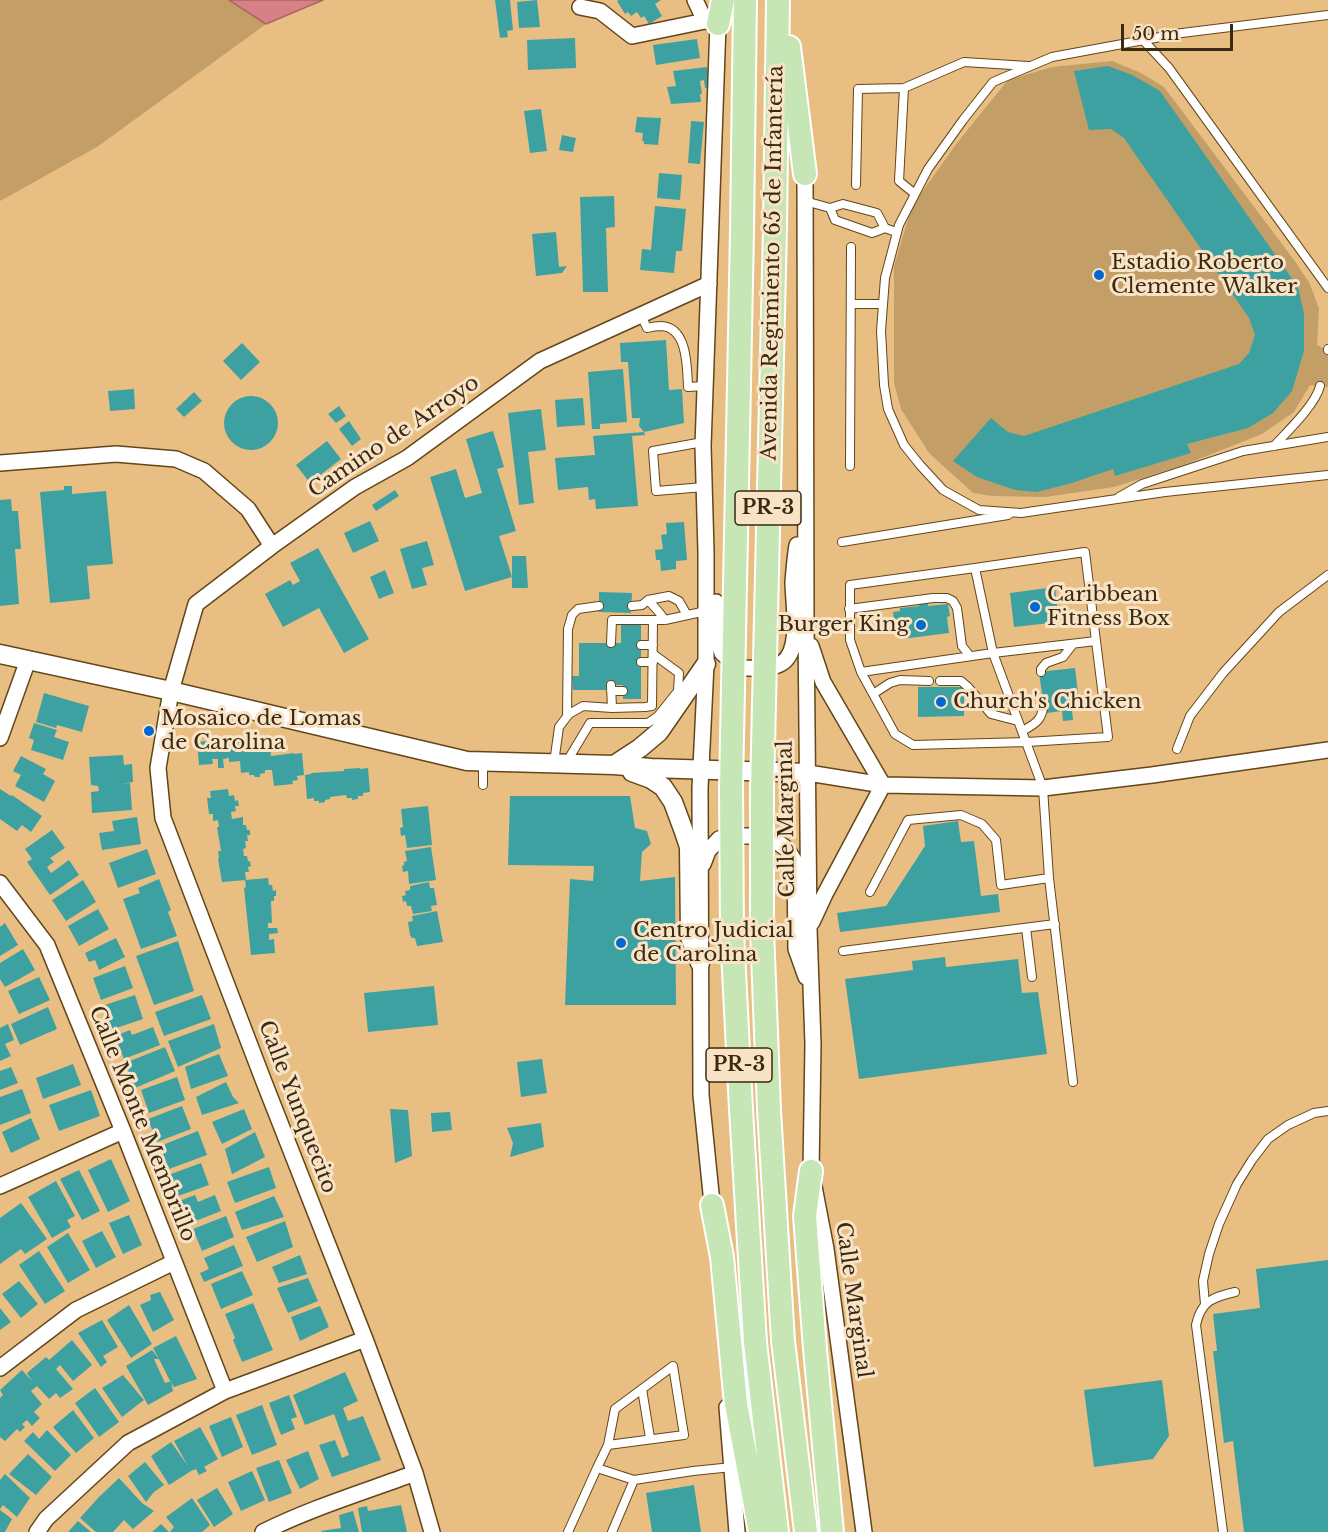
<!DOCTYPE html>
<meta charset="utf-8">
<style>
body{margin:0}
#map{position:relative;width:1328px;height:1532px;overflow:hidden;background:#e9be83;font-family:"Libre Baskerville",serif}
canvas{display:block}
.scale{position:absolute;left:1121px;top:24px;width:112px;height:27px;box-sizing:border-box;border:3px solid #3a2a11;border-top:0;padding-left:8px;font-size:18px;line-height:21px;white-space:nowrap;color:#3a2a11;-webkit-text-stroke:4px #f9e3c6;paint-order:stroke}
</style>
<div id="map">
<canvas width="1328" height="1532"></canvas>
<div class="scale">50 m</div>
</div>
<script>
const c = document.querySelector('canvas').getContext('2d');
c.lineJoin = 'round';
function fillPath(path, color) {
  c.fillStyle = color;
  c.fill(path, 'evenodd');
}
function strokePath(path, color, width, dash) {
  c.strokeStyle = color;
  c.lineWidth = width;
  c.lineCap = dash ? 'butt' : 'round';
  c.setLineDash(dash || []);
  c.stroke(path);
}
function write(font, color, halo, rows, align = 'center') {
  c.font = font + ' "Libre Baskerville",serif';
  c.lineWidth = 6;
  c.setLineDash([]);
  c.textBaseline = 'middle';
  c.strokeStyle = halo;
  c.fillStyle = color;
  for (const [text, x, y, turn = 0] of rows) {
    c.save();
    c.translate(x, y);
    c.rotate((+turn || 0) * Math.PI / 180);
    c.textAlign = isNaN(turn) ? turn : align;
    if (halo) c.strokeText(text, 0, 0);
    c.fillText(text, 0, 0);
    c.restore();
  }
}
fillPath(new Path2D(`
 M0 0H229L266 24 97 147 0 201Z
 M1112 61 1141 73 1164 87 1294 260 1310 284 1319 309 1317 345 1328 351V387L1310 385 1294 412 1262 434 1184 465 1114 487 1045 497 992 496 973 493 929 453 901 409 894 383V266L912 206 957 143 1008 80 1052 67Z`), '#c49e67');
const water = new Path2D(`
 M229 0H323L266 24Z`);
fillPath(water, '#d88087');
strokePath(water, '#a96664', 1.5);
fillPath(new Path2D(`
 M495 0H510L513 30 507 31 508 37 500 38Z
 M537 0 540 27 519 28 517 2Z
 M619 0H661L655 4 662 16 649 24 644 16 641 18 637 12 631 16 628 12 625 14 617 1Z
 M575 38 576 68 528 70 527 40Z
 M697 39 700 58 656 65 653 45Z
 M1108 66 1132 75 1160 91 1298 287 1304 314V351L1292 391 1273 413 1248 428 1187 444 1191 453 1115 476 1113 469 1072 483 1037 492 1015 490 977 477 953 461 991 418 1008 432 1024 436 1239 364 1249 353 1255 335 1249 318 1124 138 1111 129 1089 130 1074 71Z
 M707 67 711 87 705 88 704 80 700 81 702 94H700L701 102 671 104 667 87 676 86 673 71Z
 M541 109 547 151 530 153 524 111Z
 M637 117 661 118 658 145 644 144V141H642L643 133 635 132Z
 M691 121 704 122 700 164 688 163Z
 M562 135 576 138 573 152 559 150Z
 M659 173 682 175 680 200 657 198Z
 M614 196 615 227 606 228 608 292H583L580 197Z
 M655 206 686 209 682 251H676L674 273 640 270 642 249 651 250Z
 M556 232 559 267 567 266 562 273 536 276 532 234Z
 M666 340 669 390 682 389 684 423 644 432 639 426 640 418H632L628 362H621L620 343Z
 M242 343 260 362 241 380 223 361Z
 M623 369 627 422 600 424V429H592L588 372Z
 M134 389 135 409 110 411 108 391Z
 M194 392 202 401 184 417 176 409Z
 M224 423a27 27 0 1 1 54 0a27 27 0 1 1-54 0Z
 M583 398 585 425 557 427 555 400Z
 M339 406 346 416 336 423 328 414Z
 M541 409 546 450 528 452 534 503 519 505 508 413Z
 M349 421 361 439 352 446 339 429Z
 M493 431 504 467 497 469 516 531 499 536 512 577 465 591 430 477 456 469 465 498 482 493 466 439Z
 M644 432 645 435 632 436 638 506 596 509 595 499 589 500 588 487 558 490 555 458 595 455 593 436Z
 M327 441 341 459 310 483 296 465Z
 M64 486H72V494L106 491 113 564 87 566 90 599 50 603 40 492 64 490Z
 M395 490 399 496 376 511 372 505Z
 M11 499 12 511H18L21 549H15L19 604 0 606V500Z
 M370 521 379 541 353 553 344 533Z
 M684 522 687 560 676 561V569L661 571 660 560H656L655 550 663 549 661 535 667 534 666 523Z
 M427 541 434 565 422 568 427 585 412 589 400 549Z
 M318 548 369 639 344 653 319 608 283 627 265 594 290 580 293 585 300 581 290 563Z
 M512 556H526L528 588H512Z
 M385 570 394 593 379 599 370 577Z
 M1055 587 1059 622 1014 627 1010 593Z
 M599 592 632 593 631 613 599 612Z
 M928 600V606L948 604 950 616 947 617 949 633 902 639 901 633H896L893 612 900 611V608L919 606 918 602Z
 M621 623H641V699H623V685H606V690H573L572 676H579V643H621Z
 M1075 668 1080 710 1072 711 1073 720 1063 721 1062 711 1047 713 1045 700 1043 701 1039 672Z
 M918 687H964V716L918 717Z
 M44 693 89 706 82 732 57 725 56 728 36 722Z
 M34 723 57 730 54 737 69 742 63 760 31 750 34 740 29 738Z
 M240 738 241 748 270 745 271 756 294 753V754L302 753 304 775 297 776 298 780 292 781 293 784 274 786 272 770H265V773L260 774V777H255L254 775H249V772L241 773 240 761 229 762V758L223 759 224 768H218V759H212L213 764 199 765 197 742Z
 M123 755 124 765 132 764 133 782 121 784 130 783 132 810 92 813 91 792 99 791 98 786 91 785 89 757Z
 M21 756 46 769 43 774 55 781 44 802 15 786 21 775 13 771Z
 M360 768V769L368 768 370 792 363 793V796H358V799L352 800V798H347L346 795 330 797V799L325 800V802L319 803V801H314V798L307 799 305 775 311 774V773L344 771V769Z
 M0 789 11 796 12 795 42 816 31 832 22 825 17 831 0 819Z
 M228 789 229 796 234 795 235 801 238 800 239 806H235L236 811 231 812 232 819 243 817V825H246L247 830H250V835H247L248 841H245L246 848 243 849 244 856H247L248 861H250L251 866 248 867 249 872H245L246 880 222 882 218 859 219 858 218 851H221L217 827H219L218 820 213 821V814H209L207 798H211L210 791Z
 M510 796H630L635 828 647 831 651 844 642 852 640 881 675 877 676 1005H565L570 879 593 881 594 866 508 865Z
 M428 806 432 845 407 848 405 835 401 836 400 828 403 827 401 809Z
 M137 817 141 844 102 850 99 833 114 831 112 821Z
 M958 821 961 842 974 841 981 896 998 894 1000 912 840 932 837 913 886 906 925 846 923 826Z
 M52 830 65 848 50 858 54 862 47 867 51 873 69 860 79 875 50 895 27 862 32 859 25 849Z
 M431 847 436 880 409 884 408 871 403 872 402 866 404 865V862L407 861 405 851Z
 M147 849 156 874 118 888 109 863Z
 M268 878 269 885H272L273 891 276 890V896H274V901H271L272 923H268V928H277L278 933 269 934V940L274 939 275 953 251 955 244 888 246 887 245 880Z
 M159 879 171 910 168 912 177 936 141 949 123 899 140 893 138 888Z
 M83 880 96 902 66 921 52 900Z
 M429 882 430 888H434L437 905 431 906 432 911 413 914 411 906H407L406 901 403 902 402 896 406 895 405 891 410 890V886Z
 M98 909 109 929 79 946 68 926Z
 M437 911 443 942 417 946 415 938H412L410 935 408 922 413 921 412 916Z
 M5 923 18 945 0 956V927Z
 M116 938 125 957 99 970 95 960 89 962 85 953Z
 M178 941 194 991 154 1005 136 956Z
 M23 949 35 970 5 987 0 979V963Z
 M945 957 946 967 1018 959 1022 993 1038 992 1047 1054 859 1079 845 979 913 970 912 961Z
 M125 966 133 988 101 1000 93 978Z
 M39 977 50 1000 19 1014 8 991Z
 M434 986 438 1025 368 1032 364 993Z
 M135 995 143 1019 110 1030 102 1006Z
 M202 995 211 1019 164 1036 155 1012Z
 M48 1007 57 1029 20 1045 11 1024Z
 M8 1024 14 1040 5 1044 11 1056 0 1061V1028Z
 M214 1024 221 1048 178 1067 168 1041Z
 M153 1027 160 1045 124 1059 115 1036 130 1030 132 1035Z
 M165 1047 175 1071 135 1088 125 1063Z
 M219 1054 228 1076 191 1089 185 1067Z
 M542 1059 547 1093 521 1097 517 1062Z
 M73 1064 81 1085 43 1099 36 1078Z
 M11 1067 18 1083 0 1090V1071Z
 M177 1077 185 1100 149 1113 141 1090Z
 M226 1082 233 1097 239 1103 202 1115 196 1097Z
 M22 1089 31 1113 0 1125V1097Z
 M91 1090 100 1116 59 1131 49 1105Z
 M182 1106 191 1129 157 1142 148 1119Z
 M244 1109 252 1129 222 1144 212 1122Z
 M390 1109 408 1110 412 1156 395 1163Z
 M450 1112 452 1130 432 1132 431 1113Z
 M31 1118 40 1139 11 1153 2 1132Z
 M541 1123 544 1147 510 1157 513 1143 507 1128Z
 M198 1131 207 1155 169 1169 160 1146Z
 M255 1132 265 1157 232 1174 225 1149Z
 M111 1159 130 1201 108 1212 88 1170Z
 M201 1163 209 1185 178 1196 171 1174Z
 M269 1167 276 1188 235 1203 227 1182Z
 M79 1170 100 1211 82 1220 60 1179Z
 M56 1181 75 1216 67 1220 71 1227 52 1238 28 1197Z
 M195 1195 198 1202 215 1195 221 1211 188 1224 179 1201Z
 M274 1196 284 1217 242 1230 235 1212Z
 M21 1203 47 1239 25 1254 21 1249 0 1264V1218Z
 M129 1215 142 1245 123 1254 109 1223Z
 M226 1216 234 1237 202 1251 193 1229Z
 M285 1221 293 1247 257 1262 246 1237Z
 M102 1231 116 1257 96 1268 82 1241Z
 M68 1233 90 1270 68 1283 47 1247Z
 M234 1245 243 1266 204 1282 200 1273 209 1269 204 1258Z
 M39 1251 65 1291 45 1304 19 1265Z
 M300 1255 307 1274 279 1283 272 1267Z
 M1328 1260V1532H1244L1233 1441 1224 1443 1213 1351H1217L1213 1314 1260 1308 1256 1269Z
 M242 1271 253 1295 221 1309 211 1284Z
 M308 1278 318 1301 288 1313 277 1288Z
 M19 1281 38 1304 21 1318 2 1294Z
 M160 1292 174 1320 153 1332 140 1305 151 1300 150 1295Z
 M253 1303 273 1350 242 1362 233 1340 235 1338 225 1314Z
 M129 1305 152 1344 131 1358 107 1320Z
 M320 1306 329 1327 300 1341 291 1317Z
 M0 1308 11 1322 0 1330Z
 M102 1320 118 1347 103 1356 107 1362 101 1367 78 1333Z
 M176 1336 197 1379 174 1387 169 1379 159 1359H154L165 1383 171 1381 173 1391 148 1405 126 1366 152 1350 159 1359 153 1348Z
 M72 1340 92 1365 73 1381 60 1365 56 1369 73 1389 60 1398 56 1393 49 1399 37 1386 31 1391 42 1404 34 1412 40 1418 32 1426 27 1420 22 1424 25 1427 20 1432 17 1429 5 1441 0 1437V1398L3 1395 0 1390 22 1370 32 1381 27 1373 46 1357 49 1360Z
 M345 1372 358 1401 343 1408 348 1421 363 1416 381 1460 332 1477 319 1445 335 1440 342 1458 349 1455 334 1414 305 1425 293 1395Z
 M123 1375 144 1400 122 1417 102 1388Z
 M1162 1380 1169 1436 1153 1459 1094 1467 1084 1390Z
 M95 1388 119 1422 99 1437 75 1403Z
 M289 1395 297 1417 291 1419 295 1429 281 1435 269 1403Z
 M262 1405 277 1445 252 1455 236 1415Z
 M73 1410 94 1438 76 1453 53 1427Z
 M231 1417 243 1447 222 1457 209 1426Z
 M200 1427 218 1459 204 1467 207 1471 199 1475 196 1469 191 1471 169 1485 151 1456 171 1442 188 1466 174 1441Z
 M47 1430 71 1455 55 1471 24 1441 33 1432 39 1439Z
 M308 1451 319 1479 300 1489 286 1460Z
 M28 1454 52 1477 36 1495 9 1474Z
 M279 1460 292 1493 269 1502 256 1468Z
 M145 1462 164 1485 154 1492 146 1502 128 1476Z
 M252 1471 265 1500 241 1511 228 1482Z
 M5 1474 30 1498 17 1517 3 1505 0 1509V1480Z
 M119 1478 142 1503 154 1511 133 1529 124 1520 113 1532H96L80 1518 99 1497Z
 M694 1485 701 1532H652L646 1493Z
 M217 1488 233 1514 214 1527 197 1500Z
 M192 1498 210 1525 202 1532H170L174 1527 166 1517Z
 M401 1505 407 1532H362L358 1508 367 1506 368 1511Z
 M0 1510 12 1519 5 1532H0Z
 M353 1511 359 1532H322L321 1531 341 1528 339 1515Z
 M78 1521 91 1532H68Z
 M161 1524 169 1532H152Z`), '#3ea1a1');
const service = new Path2D(`
 M1328 15 1182 33 1052 57 993 82 963 120 928 169 899 225 885 278 881 331 884 385 888 409 904 445 920 465 943 490 979 510 1021 513 1165 492 1328 475
 M1143 40 1169 68 1328 288
 M904 88 899 181 915 194
 M856 185 858 89 904 88 964 62 1028 66
 M805 201 830 208 843 204 877 213 885 228 896 232
 M830 208 835 220 872 233 885 228
 M851 304H883
 M641 315 647 328C651 327 657 326 661 326 688 327 687 368 688 387L705 386
 M1328 350V349
 M703 442 653 451 656 491 704 487
 M1274 446C1287 432 1316 404 1320 386
 M850 466 851 247
 M1119 497 1142 484 1243 451 1328 437
 M842 542 1008 515
 M975 568 1085 552 1096 641
 M648 600 658 611 665 620
 M632 606 642 605 648 600 669 596 679 601 687 615
 M849 609 933 598H947L953 601 957 608 962 646 970 656
 M611 643 612 620H665L706 611
 M641 645H653
 M641 662H653
 M861 672 895 734 913 745 1027 742 1108 737 1096 641 993 653 975 568 850 585V640L861 672 993 653 1043 788 1049 878 1073 1082
 M1041 672V669L1046 663 1063 657 1073 644
 M940 681H961L968 687 991 714 1018 721
 M611 685 612 708
 M611 691H623
 M873 694 890 683 900 680 929 681
 M567 716 568 629 572 615 578 609 599 606
 M1022 731C1038 723 1043 718 1044 701
 M1177 749 1190 716 1223 673 1279 612 1328 575
 M483 762V785
 M554 763 559 727 569 714 583 706 612 708 645 707 652 706 653 620
 M566 763 590 723H648L658 716 678 691 679 673 653 654
 M870 892 908 820 961 815 982 824 996 840 1001 885 1049 878
 M1026 928 1032 977
 M843 951 1055 924
 M1205 1304 1203 1281 1209 1254 1219 1224 1237 1184 1252 1160 1268 1139 1288 1125 1314 1113 1328 1111
 M642 1389 650 1438
 M597 1468 608 1445 615 1409 673 1366 684 1435 608 1445
 M568 1532 597 1468 634 1480 693 1471 732 1467
 M612 1532 634 1480
 M1223 1532 1196 1325C1201 1301 1213 1297 1235 1292`);
const minor = new Path2D(`
 M695 0 705 21 718 24 703 446 706 552V664L700 788 701 1095 713 1213
 M580 7 600 11 632 36 705 21
 M805 174 806 628 809 929 813 1044 811 1171 826 1249 864 1532
 M0 463 116 454 176 459 204 471 248 509 272 546
 M716 602 717 635 722 653 741 668C753 668 771 670 782 663 802 650 793 603 793 582 794 570 795 557 797 545
 M811 646 823 682 883 785 825 894 812 922
 M0 738 28 660
 M808 773 883 785 1043 788 1152 775 1328 750
 M703 864 708 851 719 839 736 836H753L777 842 787 849 795 862 796 949 806 977
 M0 883 47 945 123 1131 225 1391
 M0 1186 123 1131
 M0 1368 76 1310 174 1262
 M727 1407 737 1532
 M37 1532 46 1519 128 1443 225 1391 365 1339
 M263 1532C311 1508 364 1492 415 1473
 M432 1532 415 1473 365 1339 264 1082 163 818 158 768 171 691 196 604 272 546 355 487 407 458 540 361 709 284`);
const tertiary = new Path2D(`
 M0 654 171 691 467 761 614 765 651 768 808 773
 M614 765 640 748 659 732 706 664
 M632 772 651 779 663 787 673 802 683 829 689 847 690 937 700 963`);
const primary = new Path2D(`
 M718 24 723 0
 M789 47 805 174
 M775 227 778 0
 M742 231 745 0
 M811 1171 805 1216 815 1349 832 1532
 M712 1205 722 1257 736 1404 760 1532
 M783 1341 806 1532
 M755 1342 777 1532`);
strokePath(service, '#634619', 10);
strokePath(minor, '#634619', 18);
strokePath(tertiary, '#634619', 21);
strokePath(primary, '#fff', 26);
strokePath(service, '#fff', 8);
strokePath(minor, '#fff', 15);
strokePath(tertiary, '#fff', 18);
strokePath(primary, '#c6e6b6', 22);
const primaryBridge = new Path2D(`
 M775 227 762 790V930L769 1110 783 1341
 M742 231 731 788 732 932 741 1109 755 1342`);
strokePath(primaryBridge, '#fff', 26, []);
strokePath(primaryBridge, '#c6e6b6', 22);
for (const [x, y, r, color] of [
 [1099,275,6,"#0069d1"],
 [1035,607,6,"#0069d1"],
 [921,625,6,"#0069d1"],
 [941,702,6,"#0069d1"],
 [149,731,6,"#0069d1"],
 [621,943,6,"#0069d1"]
]) {
  const dot = new Path2D();
  dot.arc(x, y, r, 0, 2 * Math.PI);
  c.fillStyle = color;
  c.fill(dot);
  strokePath(dot, '#f9e3c6', 2);
}
for (const [x, y, w] of [
 [768,508,66],
 [739,1065,66]
]) {
  const box = new Path2D();
  box.roundRect(x - w / 2, y - 17, w, 34, 4.5);
  c.fillStyle = '#f9e3c6';
  c.fill(box);
  strokePath(box, '#3a2a11', 1.5);
}
write('bold 20px', '#3a2a11', null, [
 ["PR-3",768,508],
 ["PR-3",739,1065]
]);
write('21px', '#3a2a11', '#f9e3c6', [
 ["Avenida Regimiento 65 de Infantería",773,263,-89],
 ["Camino de Arroyo",394,437,-34],
 ["Calle Marginal",787,819,-91],
 ["Calle Yunquecito",297,1107,69],
 ["Calle Monte Membrillo",142,1124,68],
 ["Calle Marginal",853,1300,82]
]);
write('21px', '#3a2a11', '#f9e3c6', [
 ["Estadio Roberto",1111,263],
 ["Clemente Walker",1111,287],
 ["Caribbean",1047,595],
 ["Fitness Box",1047,619],
 ["Burger King",909,625,"right"],
 ["Church's Chicken",953,702],
 ["Mosaico de Lomas",161,719],
 ["de Carolina",161,743],
 ["Centro Judicial",633,931],
 ["de Carolina",633,955]
], 'left');
</script>
